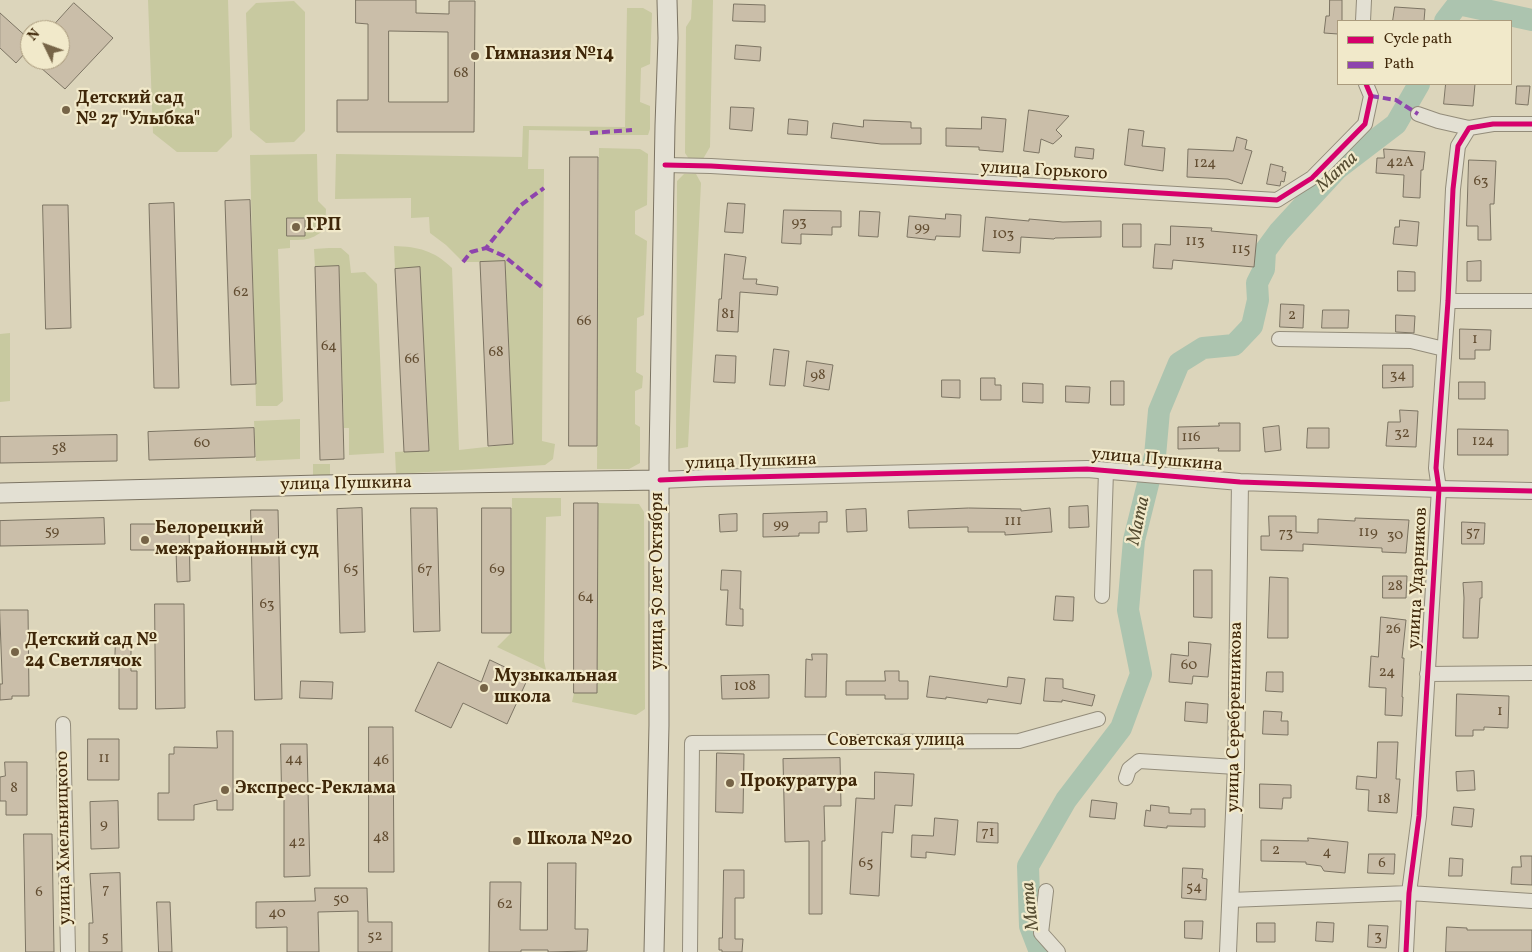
<!DOCTYPE html>
<meta charset="utf-8">
<style>
body{margin:0}
#map{position:relative;width:1532px;height:952px;overflow:hidden;background:#dcd5bb;font-family:Vollkorn,serif}
canvas{display:block}
.legend{position:absolute;left:1337px;top:20px;width:175px;height:65px;box-sizing:border-box;background:#f1e9ca;border:1px solid #aa9b7d;margin:0;padding:6px 9px;list-style:none;font-size:15px;color:#3f2709}
.legend li{display:flex;align-items:center;gap:10px;height:25px}
.legend b{width:25px;border:1px solid #aa9b7d}
.north{position:absolute;left:20px;top:20px;width:50px;height:50px;box-sizing:border-box;background:#f1e9ca;border:1px solid #aa9b7d;border-radius:50%;rotate:312deg;font-size:14px;font-weight:700;line-height:20px;text-align:center;color:#3f2709}
.north::after{content:'';display:block;margin:auto;width:18px;height:22px;background:#766447;clip-path:polygon(50% 0,100% 100%,50% 72%,0 100%)}
</style>
<div id="map">
<canvas width="1532" height="952"></canvas>
<ul class="legend">
<li><b style="height:6px;background:#d6006c"></b>Cycle path</li>
<li><b style="height:6px;background:#8e44ad"></b>Path</li>
</ul>
<div class="north">N</div>
</div>
<script>
const c = document.querySelector('canvas').getContext('2d');
c.lineJoin = 'round';
function fillPath(path, color) {
  c.fillStyle = color;
  c.fill(path, 'evenodd');
}
function strokePath(path, color, width, dash) {
  c.strokeStyle = color;
  c.lineWidth = width;
  c.lineCap = dash ? 'butt' : 'round';
  c.setLineDash(dash || []);
  c.stroke(path);
}
function write(font, color, halo, rows, align = 'center') {
  c.font = font + ' Vollkorn,serif';
  c.lineWidth = 4.5;
  c.setLineDash([]);
  c.textBaseline = 'middle';
  c.strokeStyle = halo;
  c.fillStyle = color;
  for (const [text, x, y, turn = 0] of rows) {
    c.save();
    c.translate(x, y);
    c.rotate((+turn || 0) * Math.PI / 180);
    c.textAlign = isNaN(turn) ? turn : align;
    if (halo) c.strokeText(text, 0, 0);
    c.fillText(text, 0, 0);
    c.restore();
  }
}
fillPath(new Path2D(`
 M148 0H228L232 137 217 152H177L153 133Z
 M692 0H713L710 147 703 159H689L685 153 686 27 691 19Z
 M294 1 305 12V131L294 142 266 143 250 130 246 13 256 3Z
 M627 8H643L652 13 650 64 641 68 640 102 650 106V129L648 135H590L589 131 529 130 528 169H544L542 441 555 444 553 459 545 465 396 474 395 452 429 450 420 268 395 269 394 246C419 247 433 250 452 268L459 450 513 444 505 262H463L446 245 430 233 429 217 411 218V198L335 199 336 154 522 157 523 126 625 127Z
 M599 148 640 149 648 154 647 205 635 211V234L647 241 644 315 637 318 636 372 643 376 642 388 635 391V424L640 427V463L629 469H597Z
 M317 154 318 201 326 209 325 229C312 240 306 240 290 240V248L278 249 283 401 277 406H256L250 155Z
 M684 174H696L701 183 688 447 676 449 677 181Z
 M329 248H341L349 255 351 273 365 272 377 284 384 453 349 455V428H344L339 267H315L314 249Z
 M10 333V401L0 402V334Z
 M300 419V459L256 461 254 421Z
 M313 464H330V479H313Z
 M512 498H561V516L546 517 544 661 546 670 497 647 511 633Z
 M598 503 639 504 644 512 645 709 636 715 572 702 574 693H597Z`), '#c8c9a0');
strokePath(new Path2D(`
 M1445 21 1458 4 1532 20
 M1040 952 1030 926 1028 866 1066 800 1121 728 1141 674 1128 610 1134 540 1155 456 1159 411 1179 363 1203 348 1234 345 1252 326 1258 300 1257 283 1264 269 1265 251 1279 232 1337 169 1396 124 1419 84`), '#acc4af', 22);
const building = new Path2D(`
 M356 0H416V13L449 14V1H475L474 132H337V100H368V24L356 23ZM389 31 448 32V102H389Z
 M1330 0H1342V21H1338V34L1324 33 1326 16H1329Z
 M74 3 113 38 65 89 32 60H60V44L68 36 55 24Z
 M734 4 765 5V22L733 21Z
 M1395 7 1425 9 1424 21H1393Z
 M0 13 30 40V58L25 53 16 63 0 48Z
 M736 45 761 47 760 61 735 59Z
 M1446 84H1475L1473 106 1444 104Z
 M1517 86H1530L1528 105 1516 104Z
 M731 107 754 108 752 131 730 129Z
 M1029 110 1069 116 1056 130 1062 136 1053 144 1041 139 1039 153 1024 151Z
 M982 117 1006 119 1003 152 979 150V147L946 146V128L981 129Z
 M789 119 808 121 807 135 788 134Z
 M864 120 911 122V128H921V144H881L831 138 833 123 863 127Z
 M1129 129 1144 131 1142 146 1165 148 1163 171 1125 165Z
 M1237 137 1247 140 1245 149 1252 151 1242 184 1228 179 1187 177 1188 149 1233 151Z
 M1076 147 1094 149 1093 159 1075 157Z
 M1384 149 1425 152 1423 170H1421L1420 198 1403 197 1404 175 1376 173 1377 158H1384Z
 M570 157H598L597 446H569Z
 M1469 160 1496 161 1494 204H1490L1491 240H1478V226H1467Z
 M1271 164 1283 167 1282 171 1286 172 1284 182 1281 181 1280 186 1267 184Z
 M250 200 256 384 231 385 225 201Z
 M174 203 179 388H154L149 204Z
 M728 203 745 204 743 233 725 232Z
 M43 205H68L71 328 46 329Z
 M784 210 841 211V227H832V235L801 234V244L782 243Z
 M860 211 880 212 878 237 859 236Z
 M946 214 961 215 960 237 936 236 935 240 907 237 909 216 945 219Z
 M986 217 1029 221V219L1063 222 1101 221V237L1055 238 1054 239 1021 237 1020 253 983 251Z
 M287 218H305V236H287Z
 M1400 220 1419 222 1417 246 1393 244 1395 227H1399Z
 M1123 224H1141V247H1123Z
 M1171 226 1212 228 1211 231 1257 235 1254 267 1173 260 1172 269 1153 268 1155 244 1170 245Z
 M725 254 746 257 743 279H757L756 284 778 287 777 295 740 292 738 332 717 331 719 299H721Z
 M505 261 513 444 488 446 480 262Z
 M1481 261V281H1467V262Z
 M339 266 344 459 320 460 315 267Z
 M420 267 429 451 404 452 395 269Z
 M1398 271 1415 272V291H1398Z
 M1281 304 1304 305 1303 328 1280 327Z
 M1323 310H1349L1348 328H1322Z
 M1396 315 1415 316 1414 333 1396 332Z
 M1460 329 1491 330 1490 350H1475V359H1460Z
 M774 349 789 351 785 386 770 385Z
 M716 355 736 356 735 383 714 382Z
 M807 361 833 365 829 390 804 386Z
 M1383 365H1413V387L1383 388Z
 M981 378H995V385H1001V400H981Z
 M942 380H960V398L942 397Z
 M1111 381H1124V405H1111Z
 M1459 382H1485V399H1459Z
 M1023 383 1043 384V403L1023 402Z
 M1066 386 1090 387 1089 403 1066 402Z
 M1400 410 1418 411 1416 447 1386 446 1388 422H1400Z
 M1219 423H1240V451H1218L1219 448 1178 449V427L1219 426Z
 M1279 426 1281 450 1265 452 1263 428Z
 M254 428 255 457 149 460 148 432Z
 M1308 428H1329V448H1307Z
 M1458 429 1508 430V455H1458Z
 M117 435V461L0 463V437Z
 M574 503H598L597 693H574Z
 M1088 506 1089 527 1069 528V507Z
 M362 508 365 632 340 633 337 509Z
 M411 508H437L440 631 414 632Z
 M482 508H511V633H482Z
 M969 508 1021 509V511L1050 508 1052 532 1005 535V532H968V527L909 528 908 511Z
 M866 509 867 531 847 532 846 510Z
 M251 510H278L282 699 255 700Z
 M827 512V522H819V533H799V536L763 537V514Z
 M737 514V531L720 532 719 515Z
 M1269 516H1296V532L1318 533V519L1355 521V518L1409 520 1406 553 1382 552V548L1303 544V551L1261 550V536H1269Z
 M104 518 105 544 0 546V521Z
 M1462 522 1485 523 1484 544H1462Z
 M131 524H189L190 581 177 582 176 550H131Z
 M722 570 741 571 740 609H743V626L726 625 728 590H721Z
 M1194 570H1212V618L1194 617Z
 M1383 576H1407L1406 598H1383Z
 M1270 577 1288 578V638H1268Z
 M1482 582V598H1480L1478 638H1463L1464 598 1463 583Z
 M1056 596 1074 597 1073 621 1054 620Z
 M155 604H184L185 708 156 709Z
 M0 610H28L29 696H12V699L0 700V684H2Z
 M1381 617 1406 620 1402 658H1404L1402 697H1403L1402 716 1385 715 1386 688 1369 687 1371 656 1378 657Z
 M116 636H131V671H137V709H119V666H115Z
 M1189 642 1211 644 1208 677 1193 676 1192 684 1169 682 1171 654 1188 656Z
 M812 654H827L826 697H805L806 659 812 660Z
 M490 660 528 678 507 724 463 703 451 728 415 711 438 662 481 682Z
 M885 671H899V681H908V699H885V695H846V681H885Z
 M1267 672H1283V692L1266 691Z
 M769 675V698L722 699 721 676Z
 M930 676 1007 687 1008 677 1025 679 1021 704 988 699 987 703 946 697V699L927 697Z
 M1046 678 1063 679V688L1095 695 1092 706 1062 700V702L1044 701Z
 M301 681 333 682 332 699 300 698Z
 M1457 694 1509 696 1508 728 1484 727V730H1473V736H1456Z
 M1186 702 1208 704 1207 723 1185 721Z
 M1264 711 1282 712 1281 721H1288V735L1263 734Z
 M369 727H393L394 872H369Z
 M217 731H233V810H217V800L194 805V820H158V793H169V754H174V747L217 748Z
 M88 739H119V780H88Z
 M1378 742H1398L1396 779H1400L1397 813 1368 811 1369 790 1356 789 1357 776 1376 778Z
 M281 744H307L310 876 284 877V794H282Z
 M717 753 744 754 743 813 716 812Z
 M840 758 841 806H824L825 841H822V914H809V841L785 842 783 759Z
 M5 762H27V815H6V801H0V777L5 776Z
 M1474 771 1475 790 1457 791 1456 772Z
 M875 772 914 774 912 806 895 805 893 833 882 832 879 896 850 894 856 798 874 799Z
 M1260 784 1291 785V798H1283L1282 809 1260 808Z
 M1092 800 1117 803 1115 819 1090 817Z
 M118 801 119 848 91 849 90 802Z
 M1151 805 1169 807V813L1191 814V809H1205V827L1167 826V828L1144 826 1146 810 1150 811Z
 M1454 807 1474 809 1472 827 1452 825Z
 M935 818 958 820 955 855 926 852V858L911 857 912 835 933 836Z
 M978 822 998 823V843L977 842Z
 M24 834H52L54 952H26Z
 M1308 838 1348 842 1345 873 1324 871 1321 866 1306 864V862L1261 861V840L1308 841Z
 M1369 854H1395L1394 874 1368 873Z
 M1521 856H1532V885L1511 884 1512 867H1521Z
 M1450 858 1463 859 1462 876H1449Z
 M548 863H576L575 929H588L587 951 548 952V950H521V952H489L490 882H521L520 930H547Z
 M1183 868 1203 869 1202 878 1207 879 1206 900 1182 898Z
 M724 870H744V898H735V939H743L742 952H722V950H719V938H722Z
 M120 873 122 952H89V923H93L90 874Z
 M315 888H367L368 922H392V952H358V911L318 912 319 952H287V927L256 928V902L315 901Z
 M157 902H170L172 952H159Z
 M1185 921H1203L1202 939 1185 938Z
 M1317 922 1334 923 1333 942 1316 941Z
 M1257 923H1275V942H1257Z
 M1369 925 1388 926 1386 948 1368 947Z
 M1447 927 1467 928V930H1532V952H1446Z`);
fillPath(building, '#cabea9');
strokePath(building, '#7c7463', 1);
const minor = new Path2D(`
 M1363 21 1364 0
 M1418 114 1438 121 1469 128
 M665 165 711 166 1277 200 1312 178 1365 124 1371 96 1366 84
 M1448 301H1532
 M1279 339 1411 341 1444 349
 M1102 596 1106 471
 M1427 674 1532 673
 M63 724 68 952
 M1126 778 1129 769 1139 761 1236 767
 M1046 891 1041 933 1058 952
 M1230 900 1409 893 1532 901
 M690 952 692 743 1019 741 1098 719
 M1406 952 1409 893 1419 816 1439 489 1436 468 1448 301 1453 189 1458 146 1469 128 1493 124H1532`);
const tertiary = new Path2D(`
 M660 480 706 478 1087 469 1240 482 1439 489 1532 491
 M1228 952 1236 767 1240 482`);
const secondary = new Path2D(`
 M0 493 321 485 660 480
 M654 952 659 725V458L665 126 668 38 667 0`);
strokePath(minor, '#938c7a', 16);
strokePath(tertiary, '#938c7a', 18);
strokePath(secondary, '#7c7463', 21);
strokePath(minor, '#e3e0d3', 14);
strokePath(tertiary, '#e3e0d3', 16);
strokePath(secondary, '#e3e0d3', 19);
strokePath(new Path2D(`
 M1371 96 1396 100 1418 114
 M590 133 632 130
 M486 248 504 256 543 288
 M463 262 471 252 486 248 521 205 544 188`), '#8e44ad', 4, [8, 4]);
strokePath(new Path2D(`
 M665 165 711 166 1277 200 1312 178 1365 124 1371 96 1366 84
 M660 480 706 478 1087 469 1240 482 1439 489 1532 491
 M1406 952 1409 893 1419 816 1439 489 1436 468 1448 301 1453 189 1458 146 1469 128 1493 124H1532`), '#d6006c', 5);
for (const [x, y, r, color] of [
 [475,56,5,"#766447"],
 [66,110,5,"#766447"],
 [296,227,5,"#766447"],
 [145,540,5,"#766447"],
 [15,652,5,"#766447"],
 [484,688,5,"#766447"],
 [730,783,5,"#766447"],
 [225,790,5,"#766447"],
 [517,841,5,"#766447"]
]) {
  const dot = new Path2D();
  dot.arc(x, y, r, 0, 2 * Math.PI);
  c.fillStyle = color;
  c.fill(dot);
  strokePath(dot, '#f1e9ca', 2);
}
write('15px', '#624d31', null, [
 ["68",461,74],
 ["42А",1400,163],
 ["124",1205,164],
 ["63",1481,182],
 ["93",799,223],
 ["99",922,228],
 ["103",1003,235],
 ["113",1195,242],
 ["115",1241,250],
 ["62",241,293],
 ["81",728,315],
 ["2",1292,316],
 ["66",584,322],
 ["1",1475,340],
 ["64",329,347],
 ["68",496,353],
 ["66",412,360],
 ["98",818,376],
 ["34",1398,376],
 ["32",1402,434],
 ["116",1191,438],
 ["124",1483,442],
 ["60",202,444],
 ["58",59,449],
 ["111",1013,522],
 ["99",781,525],
 ["59",52,532],
 ["119",1368,533],
 ["57",1473,533],
 ["73",1286,534],
 ["30",1395,536],
 ["65",351,570],
 ["67",425,570],
 ["69",497,570],
 ["28",1395,587],
 ["64",586,598],
 ["63",267,605],
 ["26",1393,630],
 ["60",1189,666],
 ["24",1387,673],
 ["108",745,687],
 ["1",1500,712],
 ["11",104,759],
 ["44",294,760],
 ["46",381,761],
 ["8",14,789],
 ["18",1384,800],
 ["9",104,825],
 ["71",988,833],
 ["48",381,838],
 ["42",297,843],
 ["2",1276,851],
 ["4",1327,853],
 ["65",866,864],
 ["6",1382,864],
 ["54",1194,888],
 ["7",106,890],
 ["6",39,893],
 ["50",341,900],
 ["62",505,905],
 ["40",277,914],
 ["52",375,937],
 ["3",1378,937],
 ["5",105,938]
]);
write('bold 18px', '#3f2709', '#f1e9ca', [
 ["Гимназия №14",485,56],
 ["Детский сад",76,100],
 ["№ 27 \"Улыбка\"",76,121],
 ["ГРП",306,227],
 ["Белорецкий",155,530],
 ["межрайонный суд",155,551],
 ["Детский сад №",25,642],
 ["24 Светлячок",25,663],
 ["Музыкальная",494,678],
 ["школа",494,699],
 ["Прокуратура",740,783],
 ["Экспресс-Реклама",235,790],
 ["Школа №20",527,841]
], 'left');
write('18px', '#3f2709', '#f1e9ca', [
 ["улица Горького",1044,172,3],
 ["улица Пушкина",1157,461,5],
 ["улица Пушкина",751,463,-2],
 ["улица Пушкина",346,485,-1],
 ["улица Ударников",1419,578,-87],
 ["улица 50 лет Октября",659,581,-90],
 ["улица Серебренникова",1236,717,-89],
 ["Советская улица",896,742],
 ["улица Хмельницкого",65,838,-91]
]);
write('italic 19px', '#554c31', '#f1e9ca', [
 ["Мата",1338,173,-43],
 ["Мата",1140,521,-78],
 ["Мата",1032,906,-96]
]);
</script>
